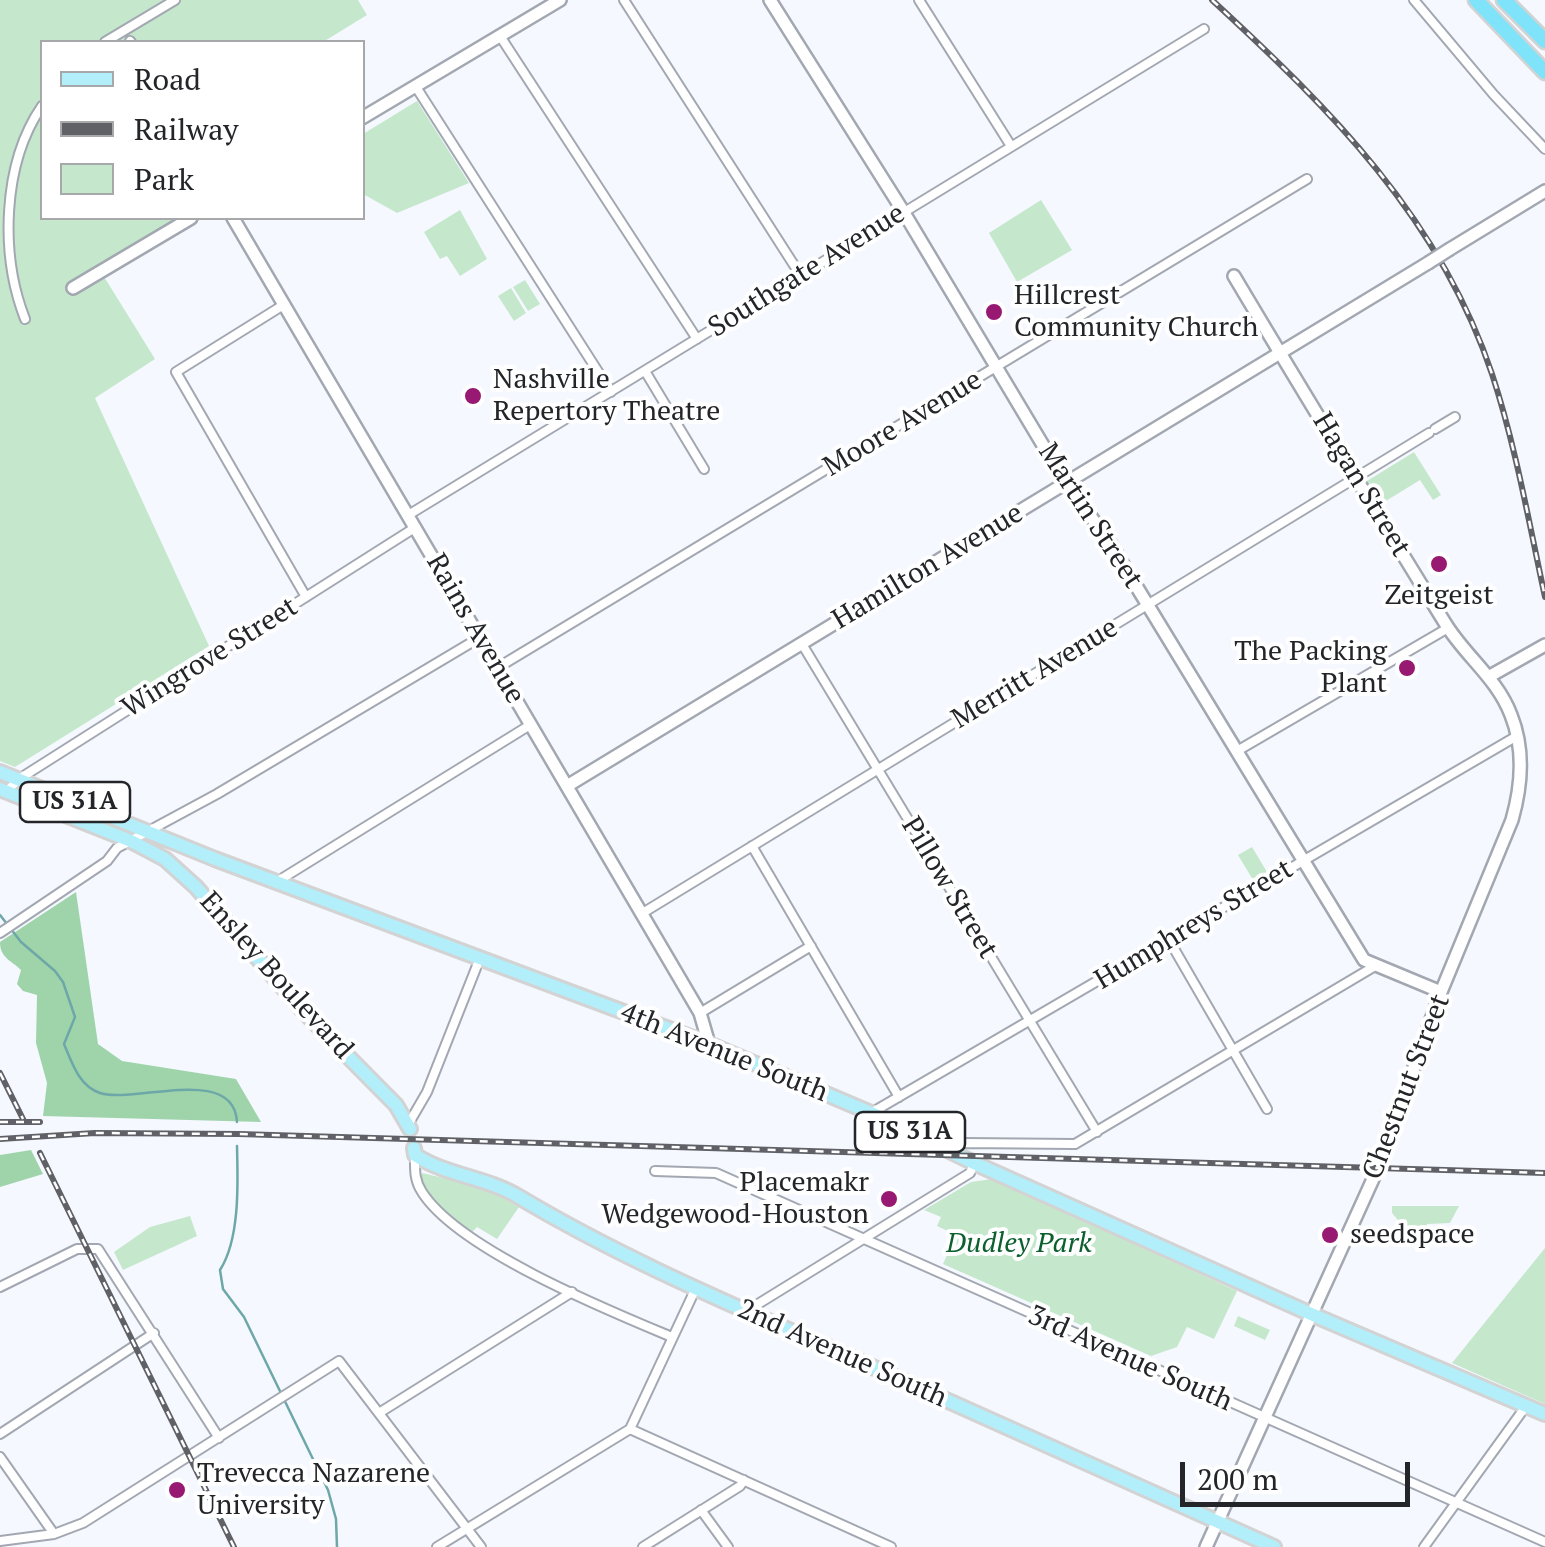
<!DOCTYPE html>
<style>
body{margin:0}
#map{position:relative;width:1545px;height:1547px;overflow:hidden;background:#f5f8ff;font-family:"PT Serif",serif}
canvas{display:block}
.legend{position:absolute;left:40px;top:40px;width:325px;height:180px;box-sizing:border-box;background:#fff;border:2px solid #a7a8a9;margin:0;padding:12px 18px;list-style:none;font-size:30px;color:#232529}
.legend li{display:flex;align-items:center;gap:20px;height:50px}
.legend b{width:50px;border:2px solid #a7a8a9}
.scale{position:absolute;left:1180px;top:1462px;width:230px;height:45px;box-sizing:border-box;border:5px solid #232529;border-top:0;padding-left:12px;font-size:30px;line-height:35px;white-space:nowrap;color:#232529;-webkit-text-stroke:8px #fff;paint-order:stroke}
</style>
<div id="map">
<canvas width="1545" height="1547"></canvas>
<ul class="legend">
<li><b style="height:12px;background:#b2effb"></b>Road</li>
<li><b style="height:12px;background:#5f6166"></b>Railway</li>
<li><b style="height:28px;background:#c5e8cc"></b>Park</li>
</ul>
<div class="scale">200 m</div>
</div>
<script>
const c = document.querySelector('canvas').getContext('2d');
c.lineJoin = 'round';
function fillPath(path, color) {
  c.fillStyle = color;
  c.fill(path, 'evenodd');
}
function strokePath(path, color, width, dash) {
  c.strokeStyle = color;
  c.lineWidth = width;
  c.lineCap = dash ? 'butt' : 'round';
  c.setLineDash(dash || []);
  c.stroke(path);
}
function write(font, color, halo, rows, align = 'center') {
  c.font = font + ' "PT Serif",serif';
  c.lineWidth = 8;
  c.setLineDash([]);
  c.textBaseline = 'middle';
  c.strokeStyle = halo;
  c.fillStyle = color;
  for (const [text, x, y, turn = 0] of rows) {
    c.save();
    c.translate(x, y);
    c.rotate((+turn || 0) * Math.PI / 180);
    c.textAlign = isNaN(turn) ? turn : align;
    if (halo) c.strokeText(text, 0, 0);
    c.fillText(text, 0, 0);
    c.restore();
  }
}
fillPath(new Path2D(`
 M0 0H358L367 15 323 42H42V218H177L98 267 155 359 95 398 209 646 15 767 0 761Z
 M417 101 469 183 397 213 363 194V134Z
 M1041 200 1072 250 1017 282 989 233Z
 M460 210 487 259 460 276 447 256 440 259 424 232Z
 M525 280 540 304 528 311 513 287Z
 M511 288 526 313 514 321 498 296Z
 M1414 452 1441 495 1433 500 1420 480 1381 504 1367 481Z
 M1252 847 1267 872 1253 880 1238 855Z
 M422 1173 482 1187 519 1207 497 1239 477 1227 472 1232C451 1218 431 1203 420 1180Z
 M992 1179 1237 1291 1214 1339 1187 1327 1177 1347 1151 1356 943 1264 956 1235 937 1226 941 1217 924 1210 971 1182Z
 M1392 1206H1459L1450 1223 1427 1224V1232H1408L1392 1213Z
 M190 1216 197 1236 123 1270 114 1252 150 1227Z
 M1545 1248V1404L1452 1363Z
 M1238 1316 1270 1330 1265 1340 1234 1326Z`), '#c5e8cc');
fillPath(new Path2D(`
 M76 892 98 1044 122 1061 236 1079 261 1122 43 1116 47 1083 36 1043 37 995 23 991 17 984 21 970C11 960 0 958 0 942Z
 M31 1150 43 1174 0 1187V1155Z`), '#9fd4ab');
strokePath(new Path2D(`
 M0 915 21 942 55 971 63 982 75 1017 64 1044C72 1063 79 1086 100 1093 133 1104 234 1064 237 1122
 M237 1146C238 1183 240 1239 220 1270L223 1289 244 1317 328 1490 336 1519 337 1547`), '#6da7a8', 2.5);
const street = new Path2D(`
 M624 0 801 276
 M919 0 1011 146
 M1414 0 1494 95 1545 149
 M500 36 697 339
 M130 41 131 42
 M105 42 175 0
 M416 87 611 392
 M285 304 176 372 306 597
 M25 319C0 255 2 164 42 106
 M645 371 704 469
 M1435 429 1455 417
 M410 514 1204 29
 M802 644 1097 1132
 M497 668 1307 179
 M1237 751 1448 628
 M6 792 19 779 416 527
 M752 846 899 1097
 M278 881 530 725
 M641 914 1429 433
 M0 933 107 861 117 848 217 794 479 638
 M1169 940 1267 1109
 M700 1013 811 946
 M871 1113 1517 736
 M409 1123 427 1092 480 958
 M944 1148 964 1143 1075 1144 1375 966
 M415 1155C415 1169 414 1180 422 1192 458 1249 607 1310 672 1337
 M655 1171 716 1173 1545 1542
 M0 1287 77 1249H98L219 1438
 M752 1314 758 1304 970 1173 974 1164
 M379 1413 572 1292
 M630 1429 891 1547
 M0 1434 154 1333
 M0 1457 54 1534
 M701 1510 728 1547
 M0 1541 54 1534 83 1523 339 1361 481 1547
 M437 1547 630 1429 695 1290
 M643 1547 740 1486 744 1480
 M1424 1547 1526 1406`);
const secondary = new Path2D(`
 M770 0 903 211 1062 477 1110 543 1364 960 1441 992
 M362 118 560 0
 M233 218 700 1013 709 1044
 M1450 249 1545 191
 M73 288 191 218
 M1490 676 1545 645
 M567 786 1428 263
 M1206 1547 1378 1168 1441 992 1512 820C1522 785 1525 750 1511 715 1497 678 1465 656 1445 623 1374 508 1303 392 1234 276`);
const primary = new Path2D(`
 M0 772 215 859 709 1044 871 1113 974 1163 1311 1314 1545 1414
 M0 789 131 841 165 859 196 887 305 1013 396 1105 410 1129
 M414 1148 415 1155C447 1176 486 1177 519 1197 621 1258 730 1304 839 1352 984 1417 1129 1482 1274 1547`);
const highway = new Path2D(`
 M1476 0 1545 72
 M1504 0 1545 41`);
strokePath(street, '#a2a7b1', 12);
strokePath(secondary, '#a2a7b1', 16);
strokePath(primary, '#d3d3d4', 18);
strokePath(highway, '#d3d3d4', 19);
strokePath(street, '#fff', 8);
strokePath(secondary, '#fff', 11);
strokePath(primary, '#b2effb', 12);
strokePath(highway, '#7fe4f9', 14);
const rail = new Path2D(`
 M1212 0C1330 109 1440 218 1492 374 1516 447 1529 523 1545 597
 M0 1073 23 1119
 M0 1122H40
 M0 1139 95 1133 239 1134 1545 1173
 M40 1153 234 1547`);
strokePath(rail, '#5f6166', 6);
strokePath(rail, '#fff', 2.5, [8]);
const secondaryBridge = new Path2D(`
 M1428 263 1450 249`);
strokePath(secondaryBridge, '#a2a7b1', 16, []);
strokePath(secondaryBridge, '#fff', 11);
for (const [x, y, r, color] of [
 [994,312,10,"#971972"],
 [473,396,10,"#971972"],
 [1439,564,10,"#971972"],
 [1407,668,10,"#971972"],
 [889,1199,10,"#971972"],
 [1330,1235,10,"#971972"],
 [177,1490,10,"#971972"]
]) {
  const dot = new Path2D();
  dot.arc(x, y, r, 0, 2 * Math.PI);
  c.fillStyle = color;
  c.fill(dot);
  strokePath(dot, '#fff', 4);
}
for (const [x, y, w] of [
 [75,802,110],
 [910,1132,110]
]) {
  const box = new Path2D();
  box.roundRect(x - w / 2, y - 20, w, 40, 8);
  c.fillStyle = '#fff';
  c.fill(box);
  strokePath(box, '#232529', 2.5);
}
write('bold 25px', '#232529', null, [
 ["US 31A",75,802],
 ["US 31A",910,1132]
]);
write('28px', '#232529', '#fff', [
 ["Southgate Avenue",807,271,-32],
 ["Moore Avenue",903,424,-31],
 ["Hagan Street",1361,485,59],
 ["Martin Street",1090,516,57],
 ["Hamilton Avenue",928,567,-31],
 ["Rains Avenue",475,629,60],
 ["Wingrove Street",210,658,-32],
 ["Merritt Avenue",1035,674,-31],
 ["Pillow Street",949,888,59],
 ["Humphreys Street",1194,925,-31],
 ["Ensley Boulevard",276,976,48],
 ["4th Avenue South",724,1053,22],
 ["Chestnut Street",1407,1087,-69],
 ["2nd Avenue South",842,1354,24],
 ["3rd Avenue South",1130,1359,24]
]);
write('28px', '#232529', '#fff', [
 ["Hillcrest",1014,296],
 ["Community Church",1014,328],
 ["Nashville",493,380],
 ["Repertory Theatre",493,412],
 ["Zeitgeist",1439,596,"center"],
 ["The Packing",1387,652,"right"],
 ["Plant",1387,684,"right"],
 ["Placemakr",869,1183,"right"],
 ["Wedgewood-Houston",869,1215,"right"],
 ["seedspace",1350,1235],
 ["Trevecca Nazarene",197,1474],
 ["University",197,1506]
], 'left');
write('italic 28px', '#0c602e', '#fff', [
 ["Dudley Park",1019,1244]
]);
</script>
